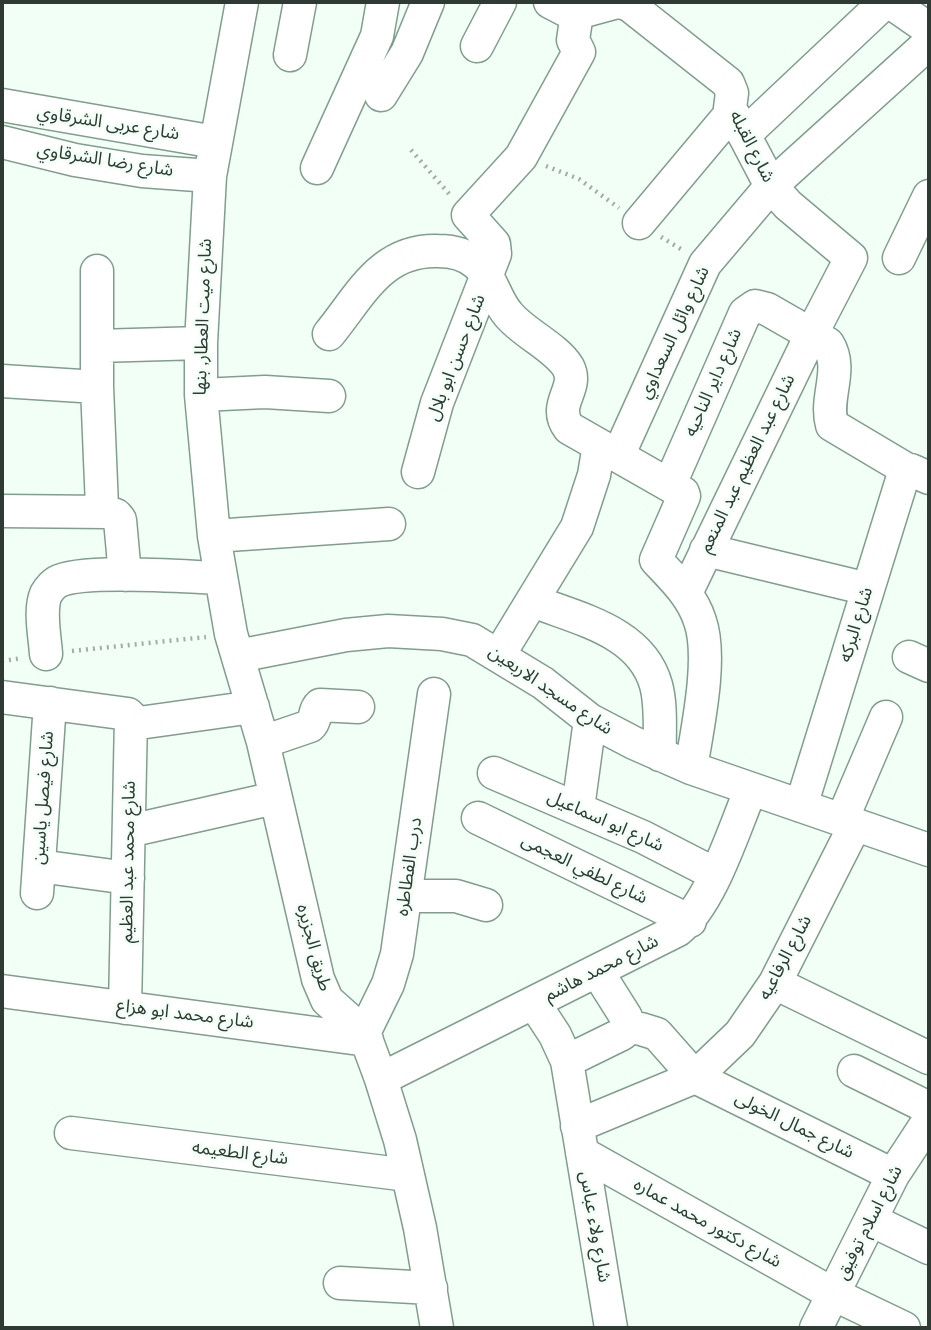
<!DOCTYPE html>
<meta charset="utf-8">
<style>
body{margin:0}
#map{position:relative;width:931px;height:1330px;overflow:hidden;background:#f2fff7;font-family:"Nunito Sans",sans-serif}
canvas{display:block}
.frame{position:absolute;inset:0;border:4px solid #2e3a33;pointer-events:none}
</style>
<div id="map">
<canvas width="931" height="1330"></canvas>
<div class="frame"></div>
</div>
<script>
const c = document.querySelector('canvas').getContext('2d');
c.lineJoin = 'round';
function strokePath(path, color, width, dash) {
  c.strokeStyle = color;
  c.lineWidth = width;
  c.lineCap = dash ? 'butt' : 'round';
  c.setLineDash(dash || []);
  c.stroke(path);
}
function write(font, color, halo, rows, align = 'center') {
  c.font = font + ' "Nunito Sans","Noto Sans Arabic",sans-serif';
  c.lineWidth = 5;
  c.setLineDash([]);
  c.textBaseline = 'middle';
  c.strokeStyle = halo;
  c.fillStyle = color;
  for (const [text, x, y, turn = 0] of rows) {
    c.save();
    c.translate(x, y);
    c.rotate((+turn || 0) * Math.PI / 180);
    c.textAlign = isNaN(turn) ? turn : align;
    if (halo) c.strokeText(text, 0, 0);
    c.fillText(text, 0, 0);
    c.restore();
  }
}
const minor = new Path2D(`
 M242 2 210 176 201 343V395L214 536 231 634 263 742 318 979 327 1000 364 1033 381 1079 400 1140 420 1228 437 1328
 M550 2 573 14 617 2 628 4 728 83 732 93 730 108 771 186 788 205 851 258 811 335 686 593
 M890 2 929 29
 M477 46 500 2
 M290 55 300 2
 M381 95 407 53 428 2
 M2 105 215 142
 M744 135 885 2
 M2 142 75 160 142 171 210 176
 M317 168 377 36 383 2
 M639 223 732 112
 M899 258 929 196
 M97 271V387L102 507 106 512 116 515 120 520 125 575
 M329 334C361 295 381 249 438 251 453 251 466 254 477 264 492 277 495 299 508 314 523 333 556 347 568 367 580 389 551 404 569 428L683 493 684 496 656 560C674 579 692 596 700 621 713 658 697 730 691 768
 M97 346 201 343
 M2 381 97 387
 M201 395 265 392 329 396
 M618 456 705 264 771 186 929 43
 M418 472 437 403 495 254 494 244 468 215 521 157 579 52 573 40 576 20 573 14
 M670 484 745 313 755 306 767 309 828 344C844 370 824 397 832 425L906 469
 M2 511 108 512
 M214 536 389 524
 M706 550 868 589
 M533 601C578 619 641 631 656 685 662 707 659 732 660 755
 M46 654C45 637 39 610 46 594 49 589 52 585 57 582 82 568 188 577 221 578
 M499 655 577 527 594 475 599 445
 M238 656 346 635 388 631 442 634 472 640 543 683 590 720 634 743 691 768 929 850
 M909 657 929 666
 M2 697 128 714 131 717 125 1008
 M132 724 253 707
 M263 742 310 726C317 720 313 711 320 705L358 707
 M494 773 643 837 715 874
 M801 806 905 470H911L929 478
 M578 808 590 720
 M478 818 690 921
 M842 820 886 717
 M129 831 275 798
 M39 866 128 878
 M37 893 50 703
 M406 896H456L486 905
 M775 983 929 1058
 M2 991 367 1040
 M534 1003 555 1035 567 1061 611 1328
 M627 1027 641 1029 657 1034 695 1077 893 1175
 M364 1033 388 984 397 954 434 694
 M567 1061 622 1034 627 1027 626 1017 597 971
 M854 1071 929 1108
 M381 1079 678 930C712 902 733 831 751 789
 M577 1126 695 1077 740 1034 775 983 855 825
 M71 1133 408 1175
 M582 1153 833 1294 904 1328
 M871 1220 929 1248
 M340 1283 431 1288
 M816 1328 893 1175 929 1120`);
strokePath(minor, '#809e8d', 35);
strokePath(new Path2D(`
 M411 150 451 196
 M546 166 579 179 619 208
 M661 237 684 251
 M72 651 206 637
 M2 661 22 658`), '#a1aea6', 4.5, [2, 5]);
strokePath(minor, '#fff', 32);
write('18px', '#2e3a33', '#f2fff7', [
 ["شارع عربى الشرقاوي",108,124,9],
 ["شارع القبله",751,147,63],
 ["شارع رضا الشرقاوي",105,161,9],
 ["شارع ميت العطار, بنها",204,317,-88],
 ["شارع وائل السعداوي",675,333,-65],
 ["شارع حسن ابو بلال",457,358,-69],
 ["شارع داير الناحيه",714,383,-66],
 ["شارع عبد العظيم عبد المنعم",748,464,-64],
 ["شارع البركه",857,625,-73],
 ["شارع مسجد الاربعين",550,691,34],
 ["شارع فيصل ياسين",44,798,-86],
 ["شارع ابو اسماعيل",605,822,24],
 ["شارع محمد عبد العظيم",129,862,-89],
 ["درب الفطاطره",410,867,-82],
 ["شارع لطفي العجمى",584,870,26],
 ["طريق الجزيره",313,948,75],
 ["شارع الرفاعيه",786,958,-62],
 ["شارع محمد هاشم",602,969,-27],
 ["شارع محمد ابو هزاع",185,1015,7],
 ["شارع جمال الخولى",794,1126,26],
 ["شارع الطعيمه",240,1154,7],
 ["شارع اسلام توفيق",870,1223,-63],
 ["شارع دكتور محمد عماره",707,1224,29],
 ["شارع ولاء عباس",594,1227,80]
]);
</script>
